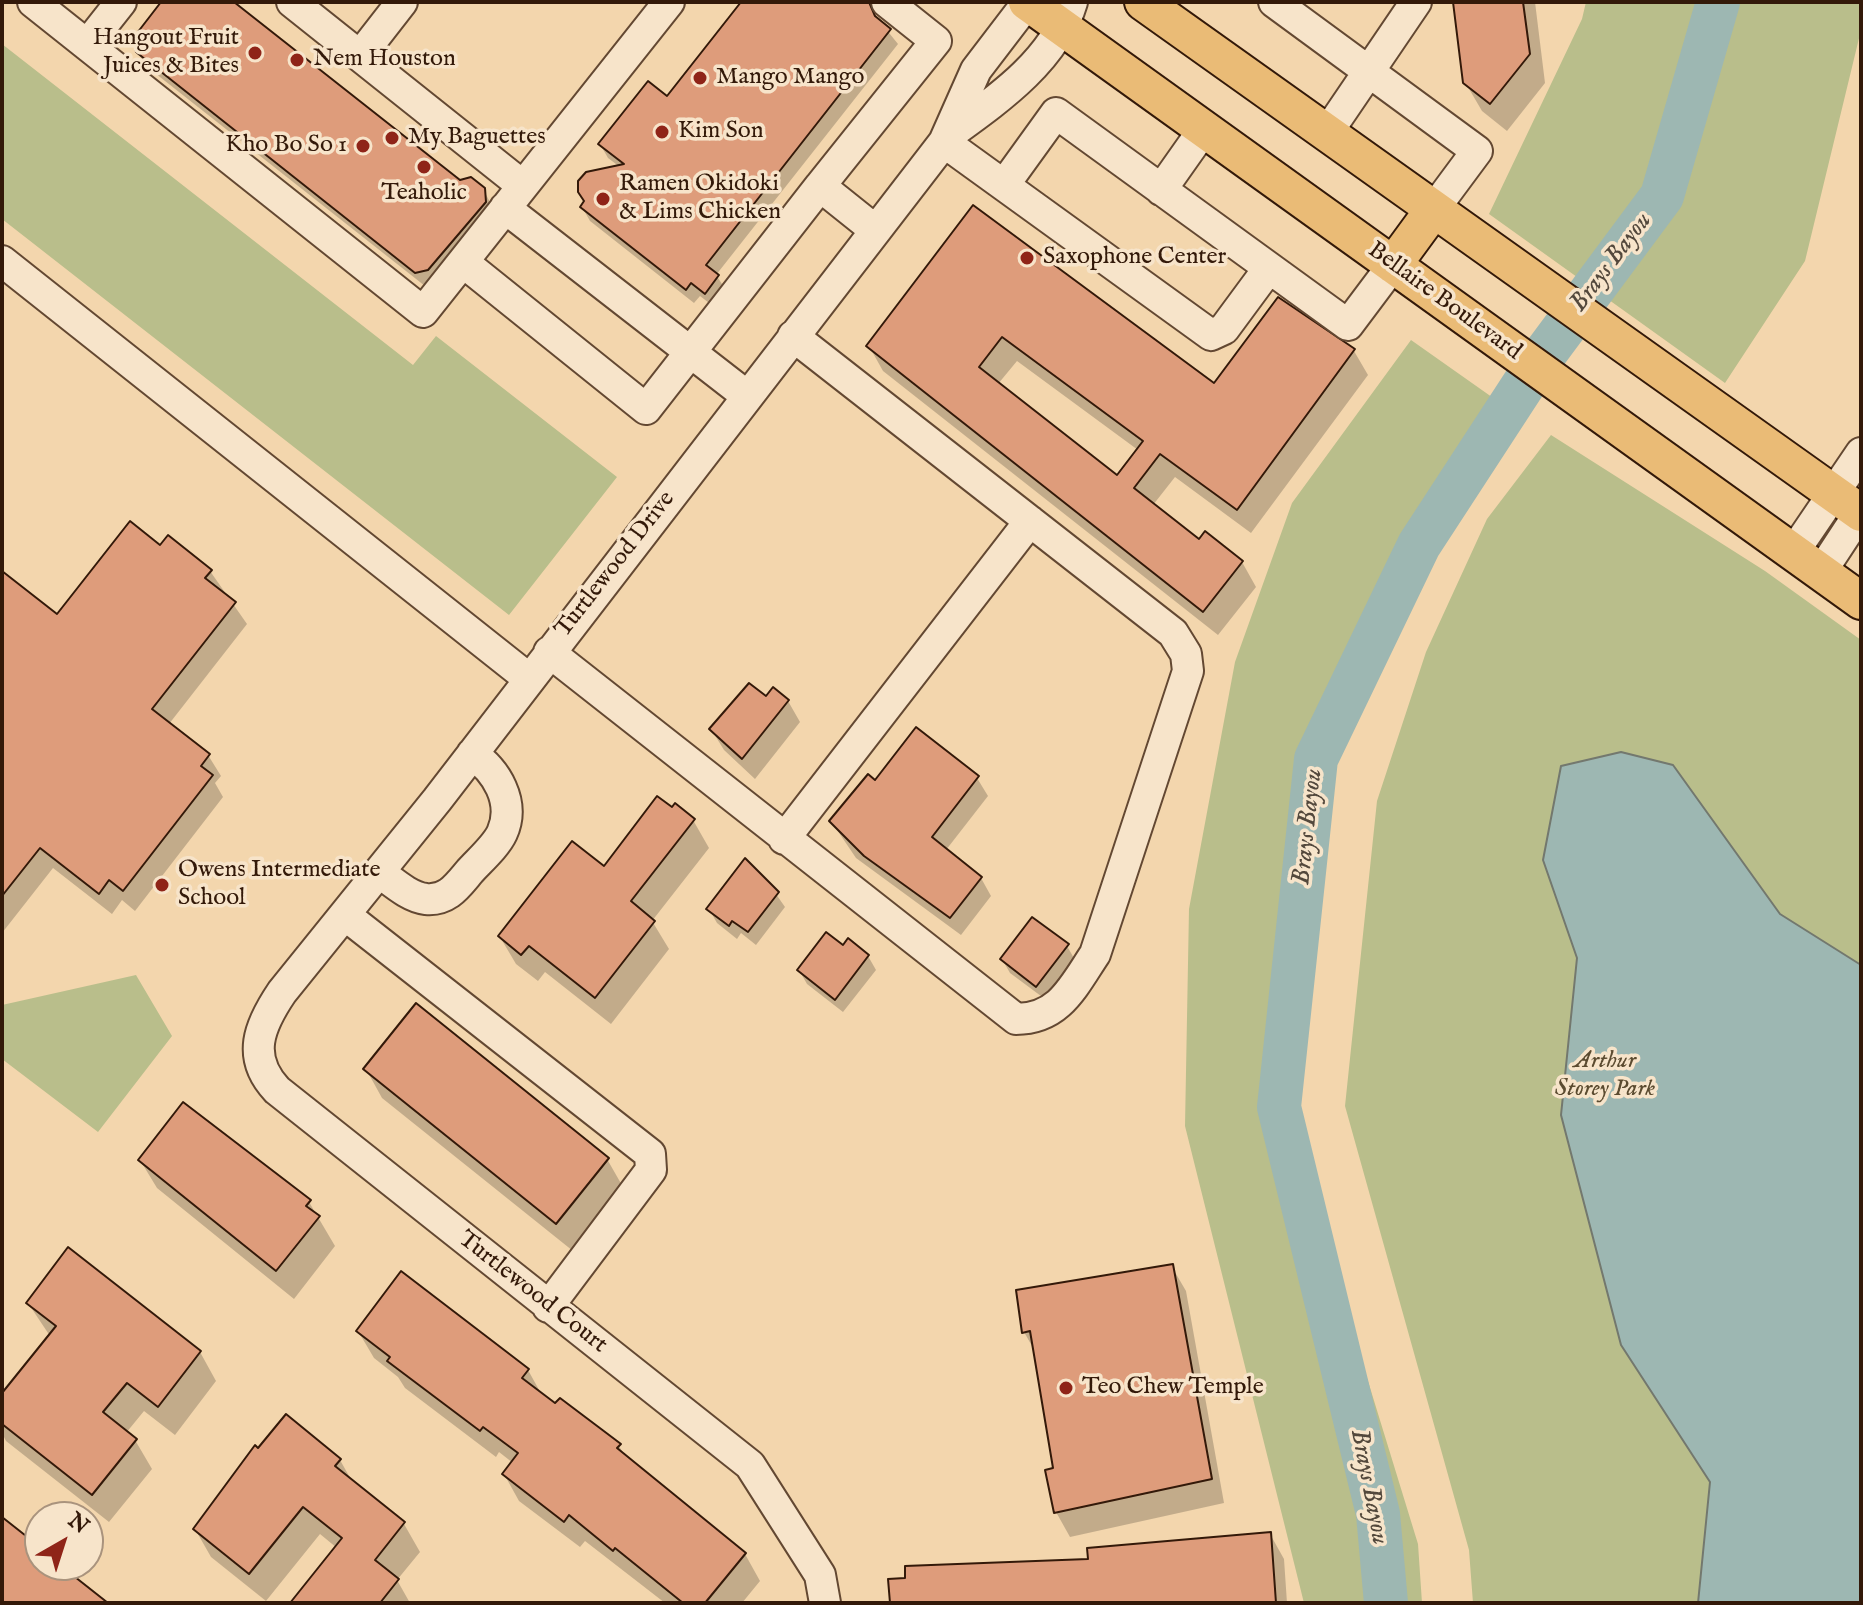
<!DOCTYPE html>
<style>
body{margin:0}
#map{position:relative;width:1863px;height:1605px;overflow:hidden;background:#f3d6ad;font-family:"IM FELL English",serif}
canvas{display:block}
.frame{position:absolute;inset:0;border:4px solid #331909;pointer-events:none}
.north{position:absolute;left:24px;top:1501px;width:80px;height:80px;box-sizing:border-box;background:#f7e4ca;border:2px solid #a9937d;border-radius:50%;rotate:39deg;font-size:22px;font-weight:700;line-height:32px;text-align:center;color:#331909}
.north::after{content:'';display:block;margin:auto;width:28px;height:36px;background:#8f2418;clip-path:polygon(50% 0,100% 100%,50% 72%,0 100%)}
</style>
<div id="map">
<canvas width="1863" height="1605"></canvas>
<div class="frame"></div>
<div class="north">N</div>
</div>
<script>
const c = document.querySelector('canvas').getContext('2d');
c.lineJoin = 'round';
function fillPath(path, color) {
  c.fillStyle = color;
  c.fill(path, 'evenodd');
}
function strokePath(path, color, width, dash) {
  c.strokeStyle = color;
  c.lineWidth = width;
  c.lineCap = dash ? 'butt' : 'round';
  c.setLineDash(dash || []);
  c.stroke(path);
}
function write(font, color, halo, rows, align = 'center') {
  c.font = font + ' "IM FELL English",serif';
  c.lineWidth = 7;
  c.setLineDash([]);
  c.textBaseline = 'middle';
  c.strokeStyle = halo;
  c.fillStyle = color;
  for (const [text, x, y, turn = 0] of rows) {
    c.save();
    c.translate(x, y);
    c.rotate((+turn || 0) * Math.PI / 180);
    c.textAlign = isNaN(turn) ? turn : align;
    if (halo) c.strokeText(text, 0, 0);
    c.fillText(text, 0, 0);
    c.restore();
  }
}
fillPath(new Path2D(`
 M1586 2H1861V30L1805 261 1725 383 1489 214 1582 19Z
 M2 44 413 365 436 336 617 477 509 615 2 219Z
 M1411 340 1506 407 1469 452 1387 604 1333 763 1292 1084 1317 1215 1418 1544 1422 1603H1304L1185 1126 1189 909 1235 662 1292 503Z
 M1551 435 1765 571 1861 640V1603H1473L1469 1550 1345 1106 1377 801 1426 652 1487 519Z
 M136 975 172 1036 98 1132 2 1059V1005Z`), '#b9be8b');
const water = new Path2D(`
 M1621 752 1673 765 1780 914 1861 965V1603H1698L1710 1482 1621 1345 1561 1115 1577 958 1543 860 1561 766Z`);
fillPath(water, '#9db7b2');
strokePath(water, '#73786e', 2);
fillPath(new Path2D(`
 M164 2H230L460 183 483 189 491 204 425 286 146 66 138 52Z
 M743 2H870L877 18 898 44 716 275 726 290 713 306 700 296 694 303 590 221 582 207 620 167 608 158 600 144 667 99Z
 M1455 2H1535L1545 83 1507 131 1482 111 1465 82Z
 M973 208 1215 386 1354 351 1368 375 1251 533 1175 477 1153 505 1199 542 1242 562 1256 587 1218 635 883 371 869 346ZM1017 361 1138 450 1117 478 998 384Z
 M161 548 210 571 247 624 169 724 208 755 221 776 215 783 223 797 135 911 122 900 112 914 53 868 2 933V574L58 617Z
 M766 699 788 701 800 722 755 779 724 750 711 729Z
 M977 778 988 796 946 850 981 878 991 896 961 935 856 858 831 821 875 782Z
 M693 820 709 848 652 921 669 949 611 1024 545 972 538 981 516 964 500 937 604 868Z
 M745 861 764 877 785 907 756 945 741 933 737 939 717 923 709 909Z
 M1067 946 1075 960 1045 999 1010 973 1002 959Z
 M844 948 868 956 876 970 843 1012 807 984 799 970Z
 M366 1069 607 1159 623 1187 573 1251 382 1098Z
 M140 1160 309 1202 335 1246 294 1299 157 1188Z
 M1172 1267 1186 1291 1224 1503 1070 1537 1056 1512 1055 1470 1036 1353 1024 1332Z
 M28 1303 200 1352 216 1381 175 1435 144 1411 126 1433 135 1440 152 1469 109 1522 6 1441 2 1433V1397L50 1336Z
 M358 1331 528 1370 543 1397 619 1446 626 1458 745 1554 760 1581 742 1603H665L585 1541 580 1547 519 1501 504 1474 513 1463 499 1452 496 1457 405 1388 398 1377 374 1358Z
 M340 1460 353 1483 404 1524 420 1552 397 1580 410 1603H295L337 1548 320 1534 266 1601 211 1557 195 1529Z
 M1270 1534 1284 1559 1287 1603H892L1090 1561Z`), '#0003');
strokePath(new Path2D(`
 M1386 1603 1378 1514 1279 1107 1316 759 1419 545 1535 367 1662 196 1718 2`), '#9db7b2', 44);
const building = new Path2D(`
 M161 2H234L460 180 471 177 485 188 486 202 428 270 415 273 136 52 134 37Z
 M741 2H869L875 16 891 29 706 265 719 275 705 294 691 283 686 290 580 207 584 201 578 192V181L586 172 624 164 598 144 648 81 667 96Z
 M1453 2H1523L1530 54 1490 104 1463 83Z
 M973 205 1214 383 1278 297 1355 349 1237 510 1160 454 1134 488 1199 539 1205 531 1243 561 1203 612 866 346ZM1002 337 1143 441 1117 475 979 367Z
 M130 521 160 545 168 535 212 570 205 578 236 602 152 709 210 754 201 766 213 775 123 891 109 880 99 894 40 848 2 896V571L57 614Z
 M749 683 766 696 773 687 789 700 742 759 709 729Z
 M916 727 979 776 932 837 982 877 950 918 864 856 829 821 868 774 875 780Z
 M657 796 672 807 675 803 695 819 631 901 655 921 595 998 529 946 521 955 498 936 572 841 604 866Z
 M745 858 779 892 748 932 732 921 729 926 706 909Z
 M1032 917 1069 944 1036 987 1000 959Z
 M826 932 843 945 848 938 869 955 835 1000 797 970Z
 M416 1003 609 1158 556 1224 363 1069Z
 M183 1102 311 1200 306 1206 320 1216 276 1271 138 1160Z
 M68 1247 201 1351 158 1407 127 1383 103 1412 137 1439 92 1495 2 1424V1393L56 1326 26 1303Z
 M1173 1264 1212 1479 1054 1513 1045 1470 1053 1468 1030 1331 1022 1333 1016 1290Z
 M401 1271 529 1369 522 1378 555 1403 560 1398 621 1444 617 1448 746 1553 705 1603H683L615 1548 613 1551 569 1515 564 1522 502 1474 518 1453 483 1427 480 1431 387 1361 390 1357 356 1331Z
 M286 1414 341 1459 335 1466 405 1522 375 1560 399 1579 380 1603H290L342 1538 303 1507 249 1574 193 1529 255 1445 258 1448Z
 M2 1517 40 1547V1565H76L70 1573 108 1603H2Z
 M1271 1532 1276 1603H890L888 1579 905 1578V1566L1088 1559 1087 1548Z`);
fillPath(building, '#de9c7b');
strokePath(building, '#331909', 2);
const minor = new Path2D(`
 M33 2 423 312 669 2
 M292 2 523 186
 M1274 2 1477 151 1434 209
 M87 45 121 2
 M360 56 402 2
 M1327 133 1416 2
 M950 134C997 100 1055 60 1072 2
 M944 142 1211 335 1224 329 1269 268
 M1004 185 1056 113 1348 325 1393 265
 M1161 190 1204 129
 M505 208 747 396
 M875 230 820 186 936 41 887 2
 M2 261 528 678
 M463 262 646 409 820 186
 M1793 553 1861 453
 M1821 572 1861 511
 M549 652 1016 1019C1059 1019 1073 987 1095 954L1188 671 1186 654 1173 633 793 336
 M784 839 1030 521
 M379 872C393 882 409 897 426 899 448 901 458 885 470 871 480 860 496 846 502 833 516 802 496 770 472 754
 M345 915 650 1154 651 1170 548 1307
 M825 1603 820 1575 750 1465 277 1090C246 1057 259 1026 282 992L437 800 944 142 976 70 1028 2`);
const major = new Path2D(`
 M1027 2 1861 601
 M1143 2 1861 513
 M1393 265 1434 209`);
strokePath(minor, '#634832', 34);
strokePath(major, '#331909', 40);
strokePath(minor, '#f7e4ca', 30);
strokePath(major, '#eabb76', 36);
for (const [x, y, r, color] of [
 [255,53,8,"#8f2418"],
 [297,60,8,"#8f2418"],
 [700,78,8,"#8f2418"],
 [662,132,8,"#8f2418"],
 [392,138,8,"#8f2418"],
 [363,146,8,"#8f2418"],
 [424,167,8,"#8f2418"],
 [603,199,8,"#8f2418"],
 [1027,258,8,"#8f2418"],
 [162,885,8,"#8f2418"],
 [1066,1388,8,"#8f2418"]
]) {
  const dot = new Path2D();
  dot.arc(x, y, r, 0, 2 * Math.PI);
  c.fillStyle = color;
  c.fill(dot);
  strokePath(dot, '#f7e4ca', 3);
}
write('24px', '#331909', '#f7e4ca', [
 ["Hangout Fruit",239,39,"right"],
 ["Juices & Bites",239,67,"right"],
 ["Nem Houston",313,60],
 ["Mango Mango",716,78],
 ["Kim Son",678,132],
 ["My Baguettes",408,138],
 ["Kho Bo So 1",347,146,"right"],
 ["Ramen Okidoki",619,185],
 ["& Lims Chicken",619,213],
 ["Teaholic",424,194,"center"],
 ["Saxophone Center",1043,258],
 ["Owens Intermediate",178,871],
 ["School",178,899],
 ["Teo Chew Temple",1082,1388]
], 'left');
write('24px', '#331909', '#f7e4ca', [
 ["Bellaire Boulevard",1444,302,36],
 ["Turtlewood Drive",616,565,-52],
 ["Turtlewood Court",532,1293,38]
]);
write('italic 24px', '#5b4b30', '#f7e4ca', [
 ["Arthur",1605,1062],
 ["Storey Park",1605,1090]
]);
write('italic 26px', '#53483c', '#f7e4ca', [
 ["Brays Bayou",1612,263,-53],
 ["Brays Bayou",1309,827,-84],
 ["Brays Bayou",1368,1487,79]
]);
</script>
